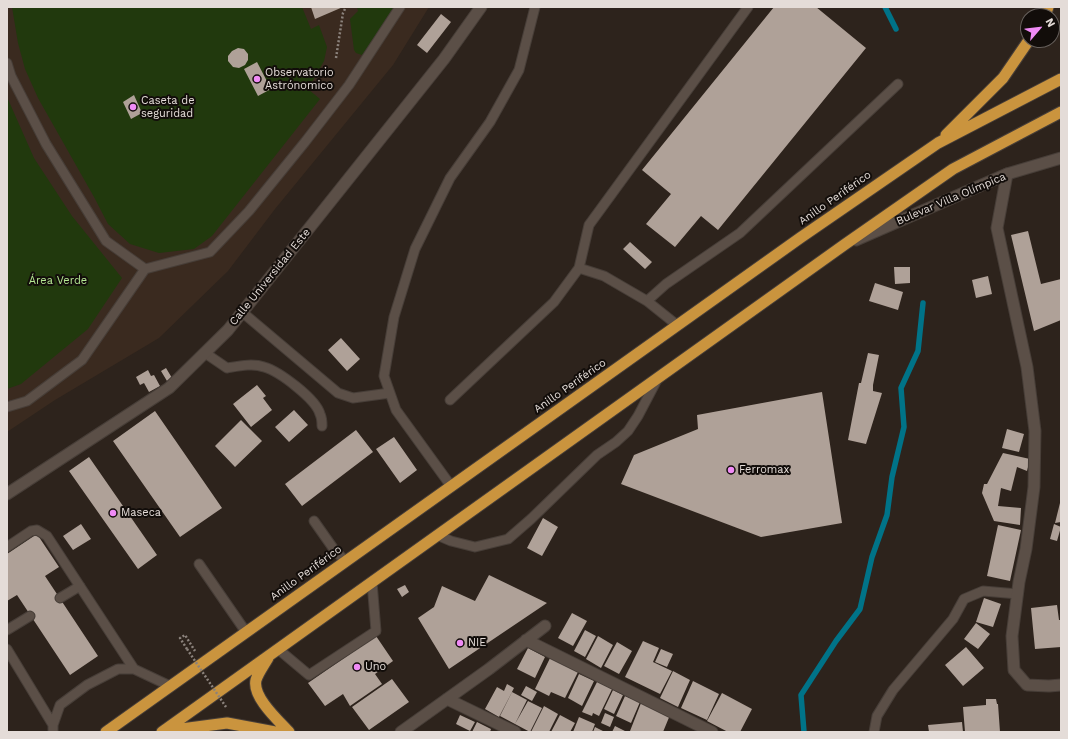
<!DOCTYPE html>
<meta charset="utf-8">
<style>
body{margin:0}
#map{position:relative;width:1068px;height:739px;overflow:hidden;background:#2d231c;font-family:"Work Sans",sans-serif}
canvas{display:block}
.frame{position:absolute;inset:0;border:8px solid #e4dcd8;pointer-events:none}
.north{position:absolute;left:1020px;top:8px;width:40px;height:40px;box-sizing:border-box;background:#120d0a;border:1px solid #66605c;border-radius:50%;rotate:62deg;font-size:11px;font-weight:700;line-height:16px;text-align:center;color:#e4dcd8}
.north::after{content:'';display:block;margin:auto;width:14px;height:18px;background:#f08bf6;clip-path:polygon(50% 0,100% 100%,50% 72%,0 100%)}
</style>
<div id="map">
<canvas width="1068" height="739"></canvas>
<div class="frame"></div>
<div class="north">N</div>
</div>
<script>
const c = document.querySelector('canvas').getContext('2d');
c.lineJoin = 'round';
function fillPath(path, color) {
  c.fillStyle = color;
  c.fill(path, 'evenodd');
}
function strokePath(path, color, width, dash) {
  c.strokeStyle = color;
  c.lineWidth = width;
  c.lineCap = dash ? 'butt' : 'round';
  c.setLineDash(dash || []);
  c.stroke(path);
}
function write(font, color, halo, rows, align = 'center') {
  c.font = font + ' "Work Sans",sans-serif';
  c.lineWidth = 4;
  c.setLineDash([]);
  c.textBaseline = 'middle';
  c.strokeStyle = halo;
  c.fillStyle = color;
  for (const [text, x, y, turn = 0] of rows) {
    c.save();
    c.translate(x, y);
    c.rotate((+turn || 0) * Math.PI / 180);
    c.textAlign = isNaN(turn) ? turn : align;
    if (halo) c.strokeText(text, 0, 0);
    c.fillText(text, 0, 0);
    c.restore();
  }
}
fillPath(new Path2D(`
 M7 7H429L393 65 275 209 228 271 159 338 55 400 7 432Z`), '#3a2a1f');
fillPath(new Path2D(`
 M12 7H302L311 29 319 25 327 47 324 61 308 89 320 99 212 236 194 249 159 253 130 244 108 224 94 197 38 98 25 69 18 43Z
 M357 7H394L386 22 362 55 356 53 354 50 350 19 358 11Z
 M7 97 34 158 72 216 122 278 88 329 21 384 7 389Z`), '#21390d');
strokePath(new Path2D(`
 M885 7 896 29
 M804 732 801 695 836 641 860 609 872 557 887 515 892 477 904 427 901 388 918 351 923 303`), '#007388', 5.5);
fillPath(new Path2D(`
 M311 7H343L315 19Z
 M774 7H816L866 48 718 230 701 216 675 247 646 224 671 194 642 170Z
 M441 14 451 22 427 53 417 45Z
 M238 48 244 49 248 54V60L245 65 239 68 233 67 228 61V56L232 51Z
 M257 62 271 89 258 96 244 69Z
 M134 95 142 113 131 119 123 102Z
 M1028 231 1041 284 1061 279V320L1034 331 1011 235Z
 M630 242 652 262 645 269 623 249Z
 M894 267H910V283L895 284Z
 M988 276 992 294 976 298 972 280Z
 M875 283 903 292 898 310 869 301Z
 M341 338 360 359 347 371 328 350Z
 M868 353 879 355 873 385V391L882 393 866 444 848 440 859 383H861Z
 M166 368 172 378 167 381 161 371Z
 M148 370 151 376 154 375 160 386 149 392 144 383 140 385 136 377Z
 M257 385 266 396 263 398 272 410 251 427 233 404Z
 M822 392 842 523 761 537 621 484 634 455 698 429 697 415Z
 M294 410 308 425 289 442 275 427Z
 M155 411 222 508 180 537 113 441Z
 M241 420 262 441 235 467 215 446Z
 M1007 429 1024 434 1019 452 1002 448Z
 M356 430 373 452 302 506 285 484Z
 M394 437 417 470 400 483 376 449Z
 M1003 453 1030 459 1027 471 1017 467 1011 491 1001 488 998 506 1021 508 1020 525 994 521 982 493 984 484H987Z
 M89 457 157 555 138 569 69 471Z
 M1060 503 1061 522 1055 523Z
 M543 518 558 527 542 556 527 548Z
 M81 524 91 539 73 550 63 536Z
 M1054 524 1061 527 1057 541 1050 539Z
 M998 525 1021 530 1010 581 987 576Z
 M37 534 59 567 45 576 98 656 70 675 17 595 7 601V554Z
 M489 575 547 603 449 669 418 618 434 607 442 586 475 601Z
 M405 585 409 592 402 597 397 589Z
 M984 598 1001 604 993 627 976 622Z
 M1057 605 1059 620H1061V647L1035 649 1031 608Z
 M572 613 587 621 573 646 558 638Z
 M976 623 990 634 978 649 964 639Z
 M585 630 596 636 585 657 574 651Z
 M376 636 393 661 375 674 382 684 350 706 343 694 325 706 308 683Z
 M598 636 613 645 601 668 586 659Z
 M643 641 659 648 653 662 672 671 660 694 625 677Z
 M617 642 632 651 619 674 604 666Z
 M966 647 984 668 963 686 945 665Z
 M528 648 545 657 535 678 517 669Z
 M661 649 673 654 667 667 655 662Z
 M552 654 580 668 565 698 551 692 549 696 535 689Z
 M673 671 690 680 678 707 660 698Z
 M579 674 594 681 582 706 568 698Z
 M599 678 614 685 599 716 593 713 592 716 582 712Z
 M392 679 409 702 369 730 352 707Z
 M693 681 719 694 707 720 681 708Z
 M507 684 514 688 499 717 485 709 497 687 504 691Z
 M526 686 537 692 532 701 521 695Z
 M613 690 623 695 614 714 604 709Z
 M512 692 527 700 515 724 500 716Z
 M722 693 752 709 740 732H728L707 721Z
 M625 696 640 702 631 723 616 716Z
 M986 699H996L997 704H998L1000 732H965L963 707 986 705Z
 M528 701 542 708 530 732 515 724Z
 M641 703 670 715 663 732 630 731Z
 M544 706 558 714 549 732H531Z
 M605 713 614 717 610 727 601 723Z
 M460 715 475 722 470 731 456 724Z
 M560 715 575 723 570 732H551Z
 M579 717 595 724 592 732H573Z
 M477 722 491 729 490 732H472Z
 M962 722 963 732H929L928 725Z
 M615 726 627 732H612Z
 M595 727 605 732H593Z`), '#afa198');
const service = new Path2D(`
 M7 63 11 76 46 144 106 241 145 269 210 252 249 211 305 142 349 85 400 7
 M579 268 589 225 748 7
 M647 301 666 284 740 233 898 84
 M242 312 338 393 353 398 390 393
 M205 353 227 368C239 366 253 363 264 367 279 371 316 399 320 414 322 418 322 423 322 426
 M450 400 554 302 579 268 604 276 647 301 677 325
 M7 407 27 401 82 360 145 269
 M451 486 396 410 384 376 394 317 415 249 450 178 490 122 519 70 535 7
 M314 521 333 548 345 561
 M437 535 451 541 475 547 508 539 531 519 597 455 616 442 628 431 638 416 658 378
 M7 547 31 531 37 530 47 536 134 669
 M199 564 246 632
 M60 598 80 586
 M7 630 30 616
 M7 649 53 725
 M278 649 309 675 376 631 372 582
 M53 732V725L60 705 87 685 118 669H134L170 686
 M874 732 877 716 893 690 953 619 964 599 983 591 1018 594`);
const minor = new Path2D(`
 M1007 174 997 228 1027 367 1035 431 1034 487 1026 549 1019 582 1012 636 1014 670 1027 685 1049 686 1061 685
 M7 494 169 388 228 330 444 59 481 7
 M526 640 712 732
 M447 699 515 732
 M401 732 489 669 545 626`);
const secondary = new Path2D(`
 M856 240 1007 174 1061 158`);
const trunk = new Path2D(`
 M1045 16 1048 7
 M946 135 1003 78 1029 40
 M268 658C264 665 258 673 256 680 252 697 279 721 289 732
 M166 731 227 723 275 732
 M106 732 800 238 938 143 1061 79
 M162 732 844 245 953 169 1061 112`);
strokePath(service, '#473e38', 11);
strokePath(minor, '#473e38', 13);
strokePath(secondary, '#473e38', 13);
strokePath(trunk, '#473e38', 13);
strokePath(new Path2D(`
 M336 58 343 13 346 7
 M187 649 180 638 185 635 195 651`), '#8b827c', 2.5, [2, 2]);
strokePath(service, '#5b4f47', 9);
strokePath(minor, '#5b4f47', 11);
strokePath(secondary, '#5b4f47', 11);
strokePath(trunk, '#ca943e', 11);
strokePath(new Path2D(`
 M187 649 226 707`), '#8b827c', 2.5, [2, 2]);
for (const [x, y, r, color] of [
 [257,79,4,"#f08bf6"],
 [133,107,4,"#f08bf6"],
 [731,470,4,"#f08bf6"],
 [113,513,4,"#f08bf6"],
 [460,643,4,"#f08bf6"],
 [357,667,4,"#f08bf6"]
]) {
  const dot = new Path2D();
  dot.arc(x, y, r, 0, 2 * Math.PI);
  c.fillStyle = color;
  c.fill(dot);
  strokePath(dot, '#120d0a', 1.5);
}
write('11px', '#e4dcd8', '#120d0a', [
 ["Observatorio",265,73],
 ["Astrónomico",265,86],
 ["Caseta de",141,101],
 ["seguridad",141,114],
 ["Ferromax",739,470],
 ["Maseca",121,513],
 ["NIE",468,643],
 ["Uno",365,667]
], 'left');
write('11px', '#e4dcd8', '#120d0a', [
 ["Anillo Periférico",835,198,-35],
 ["Bulevar Villa Olímpica",951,199,-23],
 ["Calle Universidad Este",270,277,-51],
 ["Anillo Periférico",570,386,-35],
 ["Anillo Periférico",306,573,-36]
]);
write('11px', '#b4e692', '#120d0a', [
 ["Área Verde",58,281]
]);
</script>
